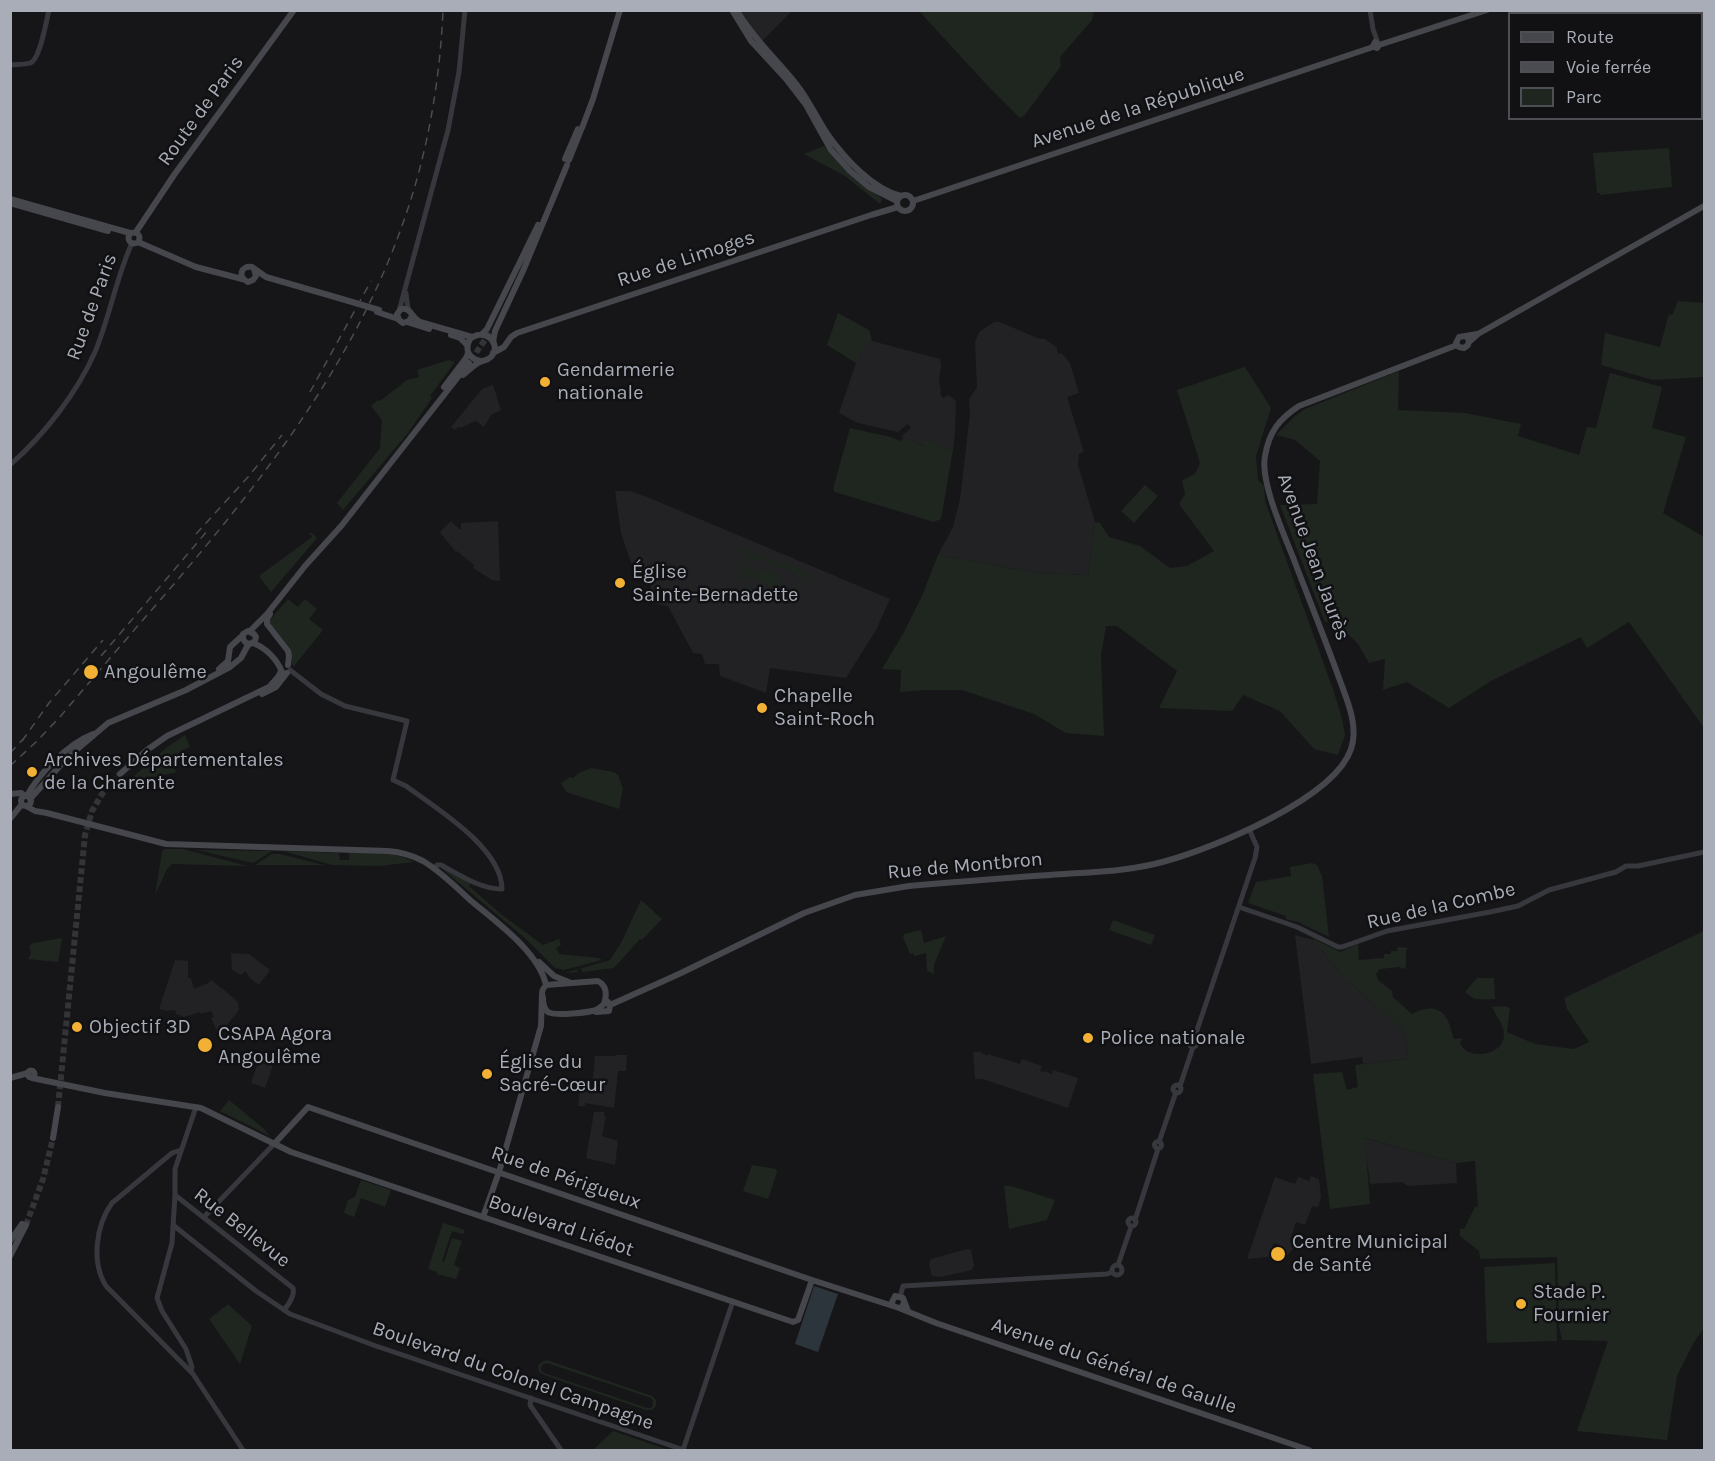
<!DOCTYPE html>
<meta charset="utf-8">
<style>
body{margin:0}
#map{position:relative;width:1715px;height:1461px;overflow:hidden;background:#161618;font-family:Karla,sans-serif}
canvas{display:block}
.frame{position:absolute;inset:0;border:12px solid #a8adb8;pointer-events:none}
.legend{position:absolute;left:1508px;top:12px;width:195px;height:108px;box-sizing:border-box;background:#111113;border:2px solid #4d4f55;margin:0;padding:8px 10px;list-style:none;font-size:18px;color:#a8adb8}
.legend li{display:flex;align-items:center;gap:12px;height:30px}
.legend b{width:30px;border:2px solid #4d4f55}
</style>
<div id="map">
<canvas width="1715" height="1461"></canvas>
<div class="frame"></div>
<ul class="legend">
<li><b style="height:8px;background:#45474d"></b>Route</li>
<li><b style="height:8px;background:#4a4c52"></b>Voie ferrée</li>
<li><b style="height:16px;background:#1e261f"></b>Parc</li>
</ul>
</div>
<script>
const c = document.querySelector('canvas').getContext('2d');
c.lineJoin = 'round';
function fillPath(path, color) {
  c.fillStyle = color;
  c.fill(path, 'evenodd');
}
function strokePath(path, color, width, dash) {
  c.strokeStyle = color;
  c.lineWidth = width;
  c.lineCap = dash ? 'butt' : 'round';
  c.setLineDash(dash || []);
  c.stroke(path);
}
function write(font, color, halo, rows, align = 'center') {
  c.font = font + ' Karla,sans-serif';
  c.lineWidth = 5;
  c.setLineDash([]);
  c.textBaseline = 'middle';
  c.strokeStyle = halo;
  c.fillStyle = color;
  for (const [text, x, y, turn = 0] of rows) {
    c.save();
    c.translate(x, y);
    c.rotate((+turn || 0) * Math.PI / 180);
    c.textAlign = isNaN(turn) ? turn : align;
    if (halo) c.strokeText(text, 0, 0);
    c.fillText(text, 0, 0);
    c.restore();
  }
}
fillPath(new Path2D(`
 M735 11H792L759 44Z
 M994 322H1000L1037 338 1045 339 1057 348V352L1059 354 1062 353 1070 363 1079 393 1067 397 1084 452 1079 454 1078 465 1095 522 1088 575 1037 573 938 555 953 527 960 499 970 414 969 399 977 387 975 342 979 332Z
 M872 341 940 359 941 367 939 380 941 391 940 394 943 398 948 395 953 398 956 402 955 432 953 450 927 441 924 446 901 437 911 428 908 424 898 432 858 423 839 413 856 363 866 346Z
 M493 385 501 410 491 415 484 427 476 421 460 428 458 427 455 430 451 427 482 389Z
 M615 491H630L652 499 890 599 876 630 846 678 770 668 766 693 720 676 719 664H705L702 654 693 653 668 606 645 602 652 584 636 577 621 533Z
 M451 521 459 529H461V523L498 521 500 581 492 580 473 568 474 565 457 551 456 552 441 534 440 532Z
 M1295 935 1313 940 1344 977 1404 1032 1409 1050 1407 1051 1408 1059 1363 1064 1362 1057 1311 1064Z
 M231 953 249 954 270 970 259 985 251 979 245 971 241 975 232 970Z
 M175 960 188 961V978H191L194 989 208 983 211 980 220 987 219 988H222L238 1002 239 1010 221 1033 216 1029 211 1018 214 1017 211 1011 201 1014 200 1012 184 1017 176 1014 175 1010 166 1011 159 1009Z
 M979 1051 987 1056 988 1054 1020 1064 1022 1059 1042 1066 1040 1071 1044 1072V1071L1052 1074 1053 1070 1078 1078 1068 1108 983 1079H975L973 1052H978Z
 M616 1055H627L626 1071H618L614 1108 585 1103V1106H578L580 1088 592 1089 595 1056H616Z
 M259 1060 274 1062 265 1088 251 1083Z
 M594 1112H604V1116H606L602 1136 618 1141 615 1165 586 1158Z
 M1364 1138 1456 1163 1457 1183 1408 1186 1402 1182 1370 1184Z
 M1311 1176 1319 1179 1321 1197 1318 1207 1312 1206 1305 1225 1296 1222 1290 1241 1298 1244 1287 1255 1279 1247 1280 1245 1274 1243 1272 1248 1275 1249 1274 1251 1271 1250 1268 1257 1247 1259 1275 1177 1295 1184 1298 1177 1309 1181Z
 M967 1249 971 1250 974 1265 972 1270 941 1277 932 1276 929 1265 931 1259Z`), '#222225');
fillPath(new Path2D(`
 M919 11 1094 10V11L1092 20 1060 57 1061 66 1024 116 1020 118 987 85Z
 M824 146 849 174 880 197 882 200 880 204 845 176 804 154Z
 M1669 148 1672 187 1600 195V193H1597L1593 153Z
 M1678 301 1704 303V377L1653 380 1601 365 1605 333 1660 347 1669 314 1672 315Z
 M838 313 869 330 872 341 866 346 856 363 827 345Z
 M449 360 455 362 430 396 432 398 408 433 343 510 337 503 380 448 382 420 371 406 378 400 380 401 407 380 419 377 417 370Z
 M1245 367 1271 408 1256 456 1258 480 1264 486 1265 501 1333 689 1342 719 1345 735 1338 755 1314 749 1280 711 1243 695 1232 711 1159 708 1177 671 1117 626H1106L1101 655 1104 736 1066 733 1034 714 962 690H926L900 692 901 670 882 669 903 634 922 596 938 555 1037 573 1088 575 1095 522 1100 523 1109 537 1140 546 1170 568 1187 566 1214 551 1179 504 1185 494 1182 480 1195 474 1200 463 1177 390Z
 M1399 371 1398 410 1465 413 1521 424 1518 436 1579 455 1587 427 1596 428 1610 373 1662 387 1652 428 1686 437 1663 513 1704 537V728L1629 622 1587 648 1581 637 1491 681 1449 708 1407 682 1383 690 1385 659 1369 663 1358 644 1347 633 1337 620 1325 622 1280 505 1317 504 1320 461 1295 440 1276 435 1295 416 1305 409Z
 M850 428 891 437 900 441 904 438 924 446 926 440 953 450 941 519 934 522 835 492 833 489Z
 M1145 485 1158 496 1134 523 1121 511Z
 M309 533H312L317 538 271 592 259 576 312 537Z
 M740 548 814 575 813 579 800 574C805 589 798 602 781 602 767 597 740 593 738 575 737 566 743 561 750 556L739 551ZM755 559 761 560 795 573C801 583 800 597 786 599 779 600 750 589 745 584 741 580 740 576 741 571 743 563 748 560 755 559Z
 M753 563 755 573 758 568 782 577 778 589 753 580 754 575 750 580 746 581 744 572Z
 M288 599 298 607 305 599 317 609 309 619 323 630 294 666 292 664C293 645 277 636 269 621Z
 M185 735 190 747 181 751 169 765 177 772 134 781 132 778 166 748Z
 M591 768 614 772 618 775 623 789 619 809 566 792 561 783 570 777 573 778 579 773Z
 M164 849H183L247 866 172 864 167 869 155 895 162 852Z
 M197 850 272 851 253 863Z
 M283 851 339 853 340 860H349V853C371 853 394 851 414 862L379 866 332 865Z
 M272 854H280L324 865H255Z
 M1312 863 1317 865 1322 876 1329 937 1298 922 1286 919V916L1248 903 1256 882 1291 876 1290 867Z
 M441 868 471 883 469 886 502 915 543 945 559 939 561 945 556 948 559 954 599 958 602 960 564 970 555 968 525 938Z
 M641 900 662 919 642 940 640 939 614 968 582 972V969H578L577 972 565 973 610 960 622 941Z
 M1113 920 1155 935 1151 945 1109 930Z
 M921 930 924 943 946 936 934 965V974L927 971 926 953 914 956 913 953 910 954 903 937 904 934Z
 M1704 931V1328L1694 1342 1677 1376 1667 1440 1577 1431 1608 1341 1562 1340 1559 1326 1557 1257 1480 1259 1479 1251 1460 1236V1229H1464L1475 1207 1478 1206 1475 1161 1456 1163 1365 1138 1370 1204 1330 1209 1313 1074 1342 1072 1347 1090 1358 1087 1355 1065 1408 1059 1407 1050H1409L1404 1032 1344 977 1313 940 1314 939 1340 952 1358 944 1359 960 1384 958V954H1391V951H1397L1398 947 1408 948 1406 951V967L1403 969 1399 967 1380 969 1376 974 1378 980 1392 991 1393 997 1412 1014C1437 1001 1448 1012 1453 1037L1454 1039 1463 1038 1460 1043C1468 1062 1505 1055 1504 1034 1504 1025 1495 1014 1492 1007L1505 1006 1510 1008 1507 1032 1535 1044 1574 1049 1589 1042 1567 1009 1564 998Z
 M62 938 58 962 28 959 31 953 29 946 33 943Z
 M1477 978H1494L1495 999C1481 999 1475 1002 1465 992Z
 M229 1100 263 1128 270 1136 220 1111Z
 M752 1165 776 1169 777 1172 768 1199 743 1191Z
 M361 1180 391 1190 385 1207 361 1198 354 1217 344 1213 348 1200 355 1197Z
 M1004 1186H1011L1055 1200 1047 1220 1009 1229Z
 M443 1223 465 1230 463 1234 452 1231 442 1261 444 1262 452 1238 462 1241 454 1265 460 1268 456 1279 437 1274V1272L428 1269Z
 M1555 1263 1557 1341 1487 1343 1484 1267Z
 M228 1304 252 1326 240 1364 209 1319Z
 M547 1360 652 1396 656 1400V1406L652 1410H646L544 1375 539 1372 538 1366 542 1362ZM547 1363 651 1398 653 1401V1405L651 1408H647L544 1373 541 1370V1367L543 1364Z
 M613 1431 669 1450H593Z`), '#1e261f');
fillPath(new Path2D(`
 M814 1286 838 1294 818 1352 795 1344Z`), '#2c353c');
strokePath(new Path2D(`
 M471 360 491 331
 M58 1107 85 835 92 811 102 794 120 774
 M26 1225 43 1179 53 1138`), '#333438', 6, [6, 3]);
strokePath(new Path2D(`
 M1370 10 1373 29 1378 43
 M1693 14V10
 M1702 64 1704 68
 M10 65C16 64 24 65 30 63 40 60 46 22 49 10
 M406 293 408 309
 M399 311 448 130 459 72 465 10
 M10 465C44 435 77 393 95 352 110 316 116 278 132 243
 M290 670 321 694 345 706 407 721 393 780 406 786C436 808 502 848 502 889 480 889 460 875 441 865H437L434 869
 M1239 907 1297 927 1338 947H1342L1387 931 1490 912 1518 906 1549 890 1616 872 1626 866H1638L1704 852
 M1189 1043a4 4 0 1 1 8 0a4 4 0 1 1-8 0Z
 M1194 1039 1255 858 1257 847 1249 829
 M1173 1089a4 4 0 1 1 8 0a4 4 0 1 1-8 0Z
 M1180 1086 1193 1047
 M1154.5 1145a3.5 3.5 0 1 1 7 0a3.5 3.5 0 1 1-7 0Z
 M1159 1142 1176 1092
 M181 1150 172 1153 112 1203C96 1225 91 1262 106 1286L193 1374 243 1450
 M175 1195 293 1288C295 1296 289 1304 284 1310
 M204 1217 275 1143
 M1128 1222a4 4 0 1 1 8 0a4 4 0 1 1-8 0Z
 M1135 1220 1158 1149
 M173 1225 256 1291 290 1314 376 1346 684 1450
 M1112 1270a5 5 0 1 1 10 0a5 5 0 1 1-10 0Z
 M1118 1265 1131 1227
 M900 1297 903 1286 1107 1274 1112 1272
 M191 1372 192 1367 186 1349 162 1311 157 1298 172 1243 175 1195V1169L196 1107
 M531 1398 530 1405 561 1450
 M683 1450 733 1301`), '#37383d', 5);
strokePath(new Path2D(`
 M732 10 751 41 786 79 806 105 831 150 850 171 869 187 897 201
 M739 14C755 40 778 61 797 85 809 100 817 119 828 135 845 159 873 189 901 196
 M1379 45 1375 42 1373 46 1377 48 1379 45 1487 10
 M582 128 593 99 620 10
 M565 159 578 129
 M569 160 581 130
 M897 203a8 8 0 1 1 16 0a8 8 0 1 1-16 0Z
 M10 199 130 233
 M913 201 1373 47
 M10 203 108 231
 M136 232 174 175 294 10
 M128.5 238a5.5 5.5 0 1 1 11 0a5.5 5.5 0 1 1-11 0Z
 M138 242 196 267 242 279
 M254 269 256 276 253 280 248 282C237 277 241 265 252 267L266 277 342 299
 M377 312 398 319
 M412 316 409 321 403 323 399 320 397 314 401 309C412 307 410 317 420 322L472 337
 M407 322 429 329
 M482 334 487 329 538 225
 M451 335 460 338 467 345
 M1466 336 1469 340 1468 345 1464 348 1459 347 1456 343 1459 337 1477 334
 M493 342 495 331 523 271 567 165
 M1469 342 1478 334 1704 206
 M493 353 504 347 511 337 517 333 871 215 898 207
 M463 375C468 371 473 366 478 363 483 360 487 361 491 357 503 343 484 327 470 339 464 350 469 359 481 361
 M444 387 466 358 468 353
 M270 614 267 619V624L288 651 289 656 288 665
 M250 631 267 614 305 566 342 525 469 363
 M253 643C266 648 277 659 282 672
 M219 669 228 661 230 647 243 635
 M262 694 276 687 287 673
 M120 774 147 750 167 736 269 687 278 677 281 671
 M10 794 21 793 25 796
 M21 801a5 5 0 1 1 10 0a5 5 0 1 1-10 0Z
 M27 796C39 773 68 744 93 734
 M30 799 67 758 108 723 186 690 230 667 241 658 248 645 255 641 256 637 254 634 248 631 243 634V639L246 643 250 644
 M26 806 35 811 47 813 166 844 388 851C400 852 412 855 423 861 440 871 455 886 470 900 495 921 539 952 546 985
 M10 819 22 804
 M539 962 554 976 571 983
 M598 981C607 986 607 995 604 1004 600 1008 597 1010 592 1011 584 1013 554 1016 548 1012 544 1009 543 1003 543 998 541 992 542 990 546 985Z
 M610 1005 679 974 804 913 855 895 909 886C956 882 1003 878 1050 875 1088 872 1128 872 1166 861 1214 848 1335 798 1351 749 1359 726 1347 700 1339 678 1325 639 1309 599 1294 560 1284 534 1260 482 1265 456 1269 432 1279 419 1299 406L1457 345
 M596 1012 609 1011 610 1005 608 1002
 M27.5 1074a3.5 3.5 0 1 1 7 0a3.5 3.5 0 1 1-7 0Z
 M10 1078 28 1073
 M32 1078 105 1093 201 1108 291 1152 793 1322 798 1320 812 1280
 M53 1138 58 1107
 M275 1143 308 1107 812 1280 893 1306
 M483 1217 499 1172 541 1026 542 994
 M10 1241 22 1224
 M10 1256 26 1225
 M904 1302 902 1307 899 1308 893 1306 892 1302 895 1296 903 1298 908 1311
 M899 1308 936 1323 1309 1450`), '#45474d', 6);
strokePath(new Path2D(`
 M310 392 371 281
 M196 534 248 477 282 435
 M101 656 208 530
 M22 741 49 703 103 640
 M10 753 26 736
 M10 766 36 742 59 718C93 678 127 638 162 598 259 485 353 366 403 223 427 156 440 82 443 10`), '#4a4c52', 1.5, [8, 6]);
strokePath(new Path2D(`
 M342 299 379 310`), '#45474d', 6);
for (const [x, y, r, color] of [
 [545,382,6,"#f2b134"],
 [620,583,6,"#f2b134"],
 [91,672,8,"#f2b134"],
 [762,708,6,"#f2b134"],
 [32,772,6,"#f2b134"],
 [77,1027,6,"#f2b134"],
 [1088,1038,6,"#f2b134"],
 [205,1045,8,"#f2b134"],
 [487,1074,6,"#f2b134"],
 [1278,1254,8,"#f2b134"],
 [1521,1304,6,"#f2b134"]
]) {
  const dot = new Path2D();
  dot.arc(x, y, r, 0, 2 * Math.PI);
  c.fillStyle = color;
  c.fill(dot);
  strokePath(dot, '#111113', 2);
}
write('20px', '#a8adb8', '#111113', [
 ["Avenue de la République",1138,108,-18],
 ["Route de Paris",201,111,-54],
 ["Rue de Limoges",686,259,-18],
 ["Rue de Paris",92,307,-70],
 ["Avenue Jean Jaurès",1313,557,70],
 ["Rue de Montbron",965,866,-5],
 ["Rue de la Combe",1441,906,-13],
 ["Rue de Périgueux",566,1178,19],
 ["Boulevard Liédot",561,1226,19],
 ["Rue Bellevue",242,1228,38],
 ["Avenue du Général de Gaulle",1114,1366,19],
 ["Boulevard du Colonel Campagne",513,1376,19]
]);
write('20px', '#a8adb8', '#111113', [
 ["Gendarmerie",557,370],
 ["nationale",557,393],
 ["Église",632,572],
 ["Sainte-Bernadette",632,595],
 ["Angoulême",104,672],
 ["Chapelle",774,696],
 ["Saint-Roch",774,719],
 ["Archives Départementales",44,760],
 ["de la Charente",44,783],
 ["Objectif 3D",89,1027],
 ["CSAPA Agora",218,1034],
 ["Angoulême",218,1057],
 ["Police nationale",1100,1038],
 ["Église du",499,1062],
 ["Sacré-Cœur",499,1085],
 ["Centre Municipal",1292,1242],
 ["de Santé",1292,1265],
 ["Stade P.",1533,1292],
 ["Fournier",1533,1315]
], 'left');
</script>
